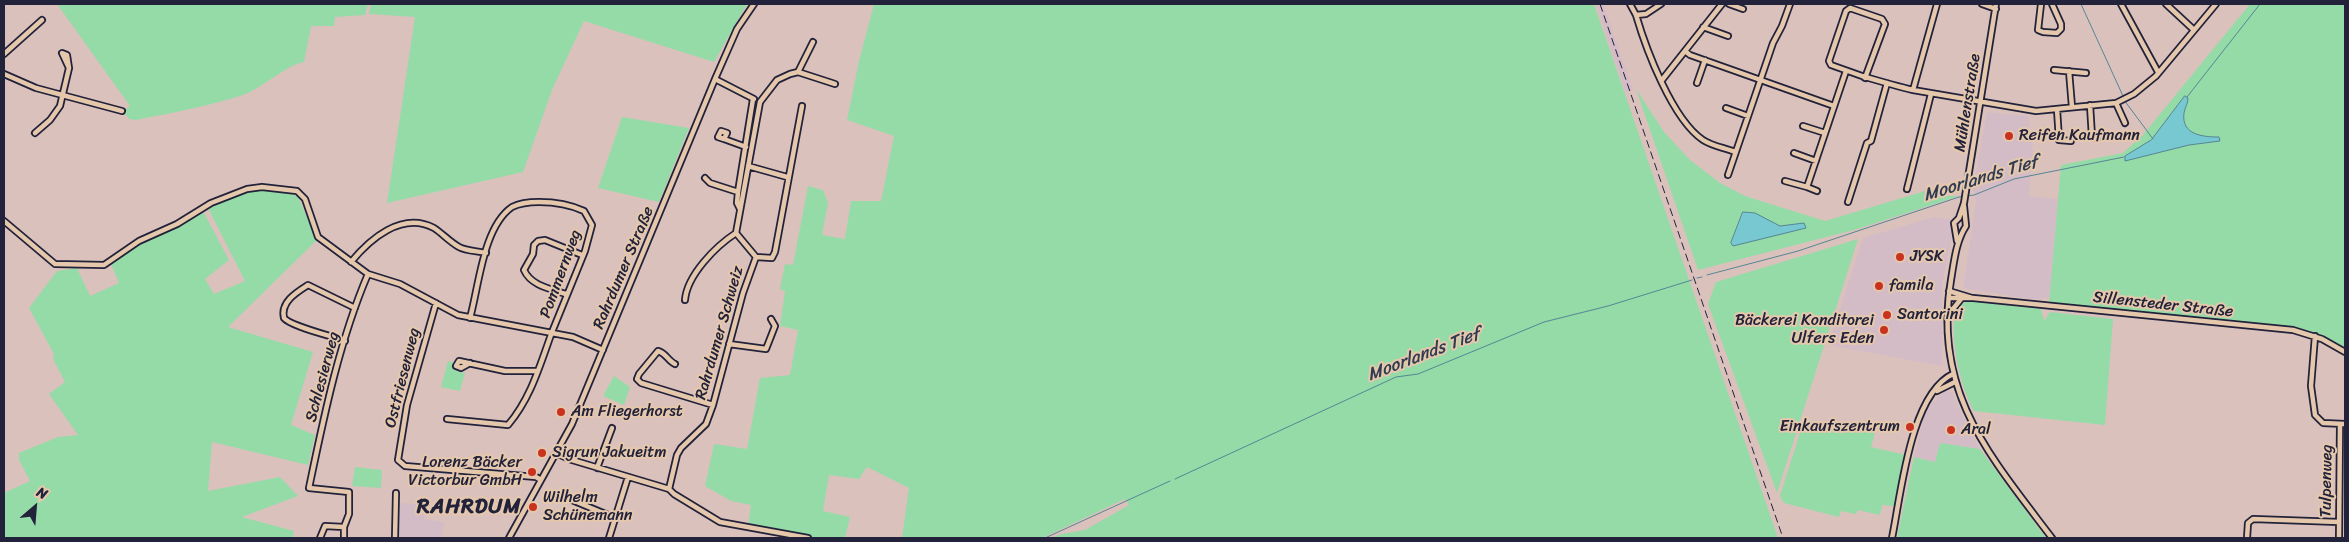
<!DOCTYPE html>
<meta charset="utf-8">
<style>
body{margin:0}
#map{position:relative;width:2349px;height:542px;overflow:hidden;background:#dbc1bc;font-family:Sriracha,sans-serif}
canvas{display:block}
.frame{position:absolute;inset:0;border:5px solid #22223b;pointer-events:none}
.north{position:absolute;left:10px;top:482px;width:50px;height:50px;-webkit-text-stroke:4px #e5c8ac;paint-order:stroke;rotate:27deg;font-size:14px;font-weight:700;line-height:20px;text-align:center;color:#22223b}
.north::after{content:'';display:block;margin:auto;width:18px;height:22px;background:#22223b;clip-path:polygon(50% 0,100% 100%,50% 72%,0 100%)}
</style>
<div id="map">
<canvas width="2349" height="542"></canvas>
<div class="frame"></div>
<div class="north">N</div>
</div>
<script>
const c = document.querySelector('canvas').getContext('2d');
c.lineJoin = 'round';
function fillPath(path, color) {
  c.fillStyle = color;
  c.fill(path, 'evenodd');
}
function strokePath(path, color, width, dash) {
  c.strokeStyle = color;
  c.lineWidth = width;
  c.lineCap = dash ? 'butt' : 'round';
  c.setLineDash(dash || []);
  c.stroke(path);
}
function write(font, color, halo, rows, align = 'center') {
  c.font = font + ' Sriracha,sans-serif';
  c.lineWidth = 4;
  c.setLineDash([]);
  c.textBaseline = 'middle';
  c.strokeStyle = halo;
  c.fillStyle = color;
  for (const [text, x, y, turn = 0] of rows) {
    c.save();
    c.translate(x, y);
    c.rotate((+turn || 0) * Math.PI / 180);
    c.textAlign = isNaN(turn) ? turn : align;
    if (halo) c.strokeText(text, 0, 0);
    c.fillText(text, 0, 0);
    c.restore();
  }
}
fillPath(new Path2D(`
 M1596 4H1603L1633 90 1625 92Z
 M1987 112 2028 116 2033 151 2029 196 2058 199 2050 297 2035 300 1963 288 1976 201 1973 189Z
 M1934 217 1950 219 1949 227 1952 235 1942 286V366L1828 345 1863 238Z
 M1945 391 1952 393 1971 434 1980 449 1940 443 1935 462 1914 457 1924 415 1930 405Z
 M400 503 424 505V519L445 522 441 538H397Z`), '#d4bcc7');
fillPath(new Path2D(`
 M57 4H368L365 15 335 17 334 26H311L304 62C288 64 262 88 243 95 209 106 171 113 136 120L129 119 123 111 130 106Z
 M371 4H747L714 62 584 21 552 90 523 172 387 203 415 17 369 14Z
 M874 4H1594L1778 538H1051L1061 534 1085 530 1129 505 1125 499 1042 538H902L909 488 867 467 859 479 829 475 823 511 850 517 845 538H817L748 526 751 505 731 501 705 486 714 444 747 449 760 378 790 375 798 330 780 326 785 291 780 289 785 264 793 265 808 186 823 190 828 203 822 235 845 239 851 201H881L894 136 847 120 859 61Z
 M2250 4H2345V348L2328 339 2293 329 2049 304 2061 165 2123 153 2142 136Z
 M1636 89 1664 132 1690 160 1720 183 1745 196 1825 221 1942 186 1946 196H1959L1854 230 1698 270Z
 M622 117 689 128 659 202 598 188Z
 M266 190 291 193 298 197 317 240 228 327 313 352 291 425 315 435 308 465 212 442 208 491 280 477 298 496 242 517 294 531 293 538H4V493L30 481 19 460V453L58 437 78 435 49 394 65 382 53 359 54 354 29 308 57 271 77 268 90 296 119 283 111 264C141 239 171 231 203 211L229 260 205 279 214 294 245 281 208 208 248 191Z
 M1858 239 1777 493 1708 304 1716 282Z
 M1966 301 2041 309 2044 321 2050 312 2113 319 2105 425 1974 411C1960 385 1950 341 1955 311Z
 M448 361 455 363 456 371 465 373 460 391 441 387Z
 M614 376 630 387 624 405 603 396Z
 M1804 420 1875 433 1871 447 1906 455 1895 506 1882 505 1880 515 1858 510 1856 514 1841 511 1839 517 1784 503 1780 496Z
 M1940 443 1980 449 2046 538H1897L1914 457 1935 462Z
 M355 467 382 470 381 488 352 486Z`), '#95dba8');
const water = new Path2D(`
 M2185 96 2188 98C2188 104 2185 107 2184 113 2181 135 2203 137 2219 137L2220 141 2189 145 2125 161V156L2151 140Z
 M1743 212 1755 213 1780 226 1804 223 1806 228 1733 246 1731 243Z`);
fillPath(water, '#77c8d0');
strokePath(water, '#558694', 1);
strokePath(new Path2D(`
 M2081 4 2123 96
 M2187 97 2260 4
 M2124 100 2153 139
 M1707 275 1798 251 1959 197 1974 195 2014 179 2124 157
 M1697 278 1702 277
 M1175 479 1396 377 1418 374 1544 322 1608 306 1692 280
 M1045 538 1170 481`), '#558694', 1);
const minor = new Path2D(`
 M1630 4 1636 15 1646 14 1661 4
 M1729 4 1743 9
 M1937 4 1913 90 2036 111 2116 103 2134 94 2156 76 2216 4
 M1982 4 1996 9
 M2041 4 2038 30 2043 32 2057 33 2061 29V24L2052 4
 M2121 4 2158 72
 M2166 4 2194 30
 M1636 15C1646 49 1672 119 1703 140 1712 146 1725 148 1735 152
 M1703 27 1728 36
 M1685 51 1690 55 1834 106
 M4 54 42 20
 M2054 70 2086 73
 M2069 71 2072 107
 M798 72 813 42
 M4 74 36 88 122 111
 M1865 78 1885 24 1882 19 1850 8 1846 11 1829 61 1831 65 1862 76C1879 81 1896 86 1913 90
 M715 79 754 99
 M1662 80 1722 4
 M1697 83 1705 60
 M2116 103 2125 123
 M2090 105 2092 137 2097 138
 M1726 108 1748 116
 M2057 109 2059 140 2071 141
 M1803 126 1825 133
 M35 133 50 120 60 106 69 68 62 53 67 55 69 68
 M724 139 718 137 721 131 727 133 724 139 746 147
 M1794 153 1816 161
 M748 166 787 177
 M1728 175 1773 43 1782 26 1790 4
 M705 178 710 183 738 192
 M1785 181 1807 187 1846 71
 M1807 187 1817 191
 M1907 189 1931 94
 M1848 202 1867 143 1871 141 1887 83
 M1964 206 1966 226C1956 241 1954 262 1951 280 1932 392 1990 456 2052 538
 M740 209 737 203 738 192 753 99
 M4 221 55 264 104 265 139 241 177 224 211 203 247 189 262 187 297 191 305 199 318 237 368 274 400 284 458 315 573 337 603 350
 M1957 241 1954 223 1959 218 1964 203 1996 4
 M756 257 736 233 760 102 777 80 790 74 798 72 835 84
 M756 257 772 258 775 252 802 106
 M351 262C370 239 402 211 434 228 443 234 450 242 459 247 466 251 478 251 486 253
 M1949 291 1972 298
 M566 294C551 289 531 286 524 270L533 254 534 245 538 241 545 240 582 255
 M1949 298H1973L2293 330 2322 339 2345 352
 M685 300C687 275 716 246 736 233
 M436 303 407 405 398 460 405 466 536 477 541 480
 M1949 314 1961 299
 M470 318C479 286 483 227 512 207 520 203 530 202 539 202 554 202 571 205 584 211L592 225 585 251 552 332
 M2315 336 2311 386 2315 415 2323 423 2345 424
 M345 341C332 336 290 326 284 318 280 302 297 292 308 285L355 308
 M729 344 766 349 775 326 771 319
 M470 363 461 368 456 366 459 361 505 371H537
 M675 364C668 361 666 353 658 351L639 374 637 379 641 383 713 405
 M1937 391 1955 382
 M447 419 508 425C531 398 540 365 552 332
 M556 453 572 460 669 489 674 494 720 522 808 538
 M597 468 612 428
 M669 489 677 455 681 448 706 424 713 405 743 293 756 257
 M572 500 615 518
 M320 538 325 526 344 527 349 514V492L309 488C324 416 339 342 368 274
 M344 538V527
 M395 538 396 493
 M509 538 572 424 715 79 737 29 754 4
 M609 538 628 477
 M1892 538C1901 495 1910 394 1953 374
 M2247 538 2248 523 2253 519 2339 522
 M2339 538 2340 424`);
strokePath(minor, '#22223b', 8);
strokePath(minor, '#e5c8ac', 4.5);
strokePath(new Path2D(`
 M1600 4 1783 538`), '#22223b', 1, [8, 4]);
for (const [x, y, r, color] of [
 [2009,136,5,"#c8321e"],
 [1900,257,5,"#c8321e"],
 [1879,286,5,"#c8321e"],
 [1887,315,5,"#c8321e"],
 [1884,330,5,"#c8321e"],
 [561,412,5,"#c8321e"],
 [1910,427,5,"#c8321e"],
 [1951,430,5,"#c8321e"],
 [542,453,5,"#c8321e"],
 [532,472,5,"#c8321e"],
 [533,507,5,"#c8321e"]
]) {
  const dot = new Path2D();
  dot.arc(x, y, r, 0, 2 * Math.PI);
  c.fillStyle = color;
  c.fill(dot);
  strokePath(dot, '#e5c8ac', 2);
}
write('16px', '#22223b', '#e5c8ac', [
 ["Mühlenstraße",1968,103,-81],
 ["Rahrdumer Straße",624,268,-67],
 ["Pommernweg",561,274,-70],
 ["Sillensteder Straße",2163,305,6],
 ["Rahrdumer Schweiz",720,333,-74],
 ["Schlesierweg",323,377,-75],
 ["Ostfriesenweg",403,378,-76],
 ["Tulpenweg",2327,481,-89]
]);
write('16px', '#22223b', '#e5c8ac', [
 ["Reifen Kaufmann",2019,136],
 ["JYSK",1910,257],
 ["famila",1889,286],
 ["Santorini",1897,315],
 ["Bäckerei Konditorei",1874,321,"right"],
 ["Ulfers Eden",1874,339,"right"],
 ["Am Fliegerhorst",571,412],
 ["Einkaufszentrum",1900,427,"right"],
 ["Aral",1961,430],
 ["Sigrun Jakueitm",552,453],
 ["Lorenz Bäcker",522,463,"right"],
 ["Victorbur GmbH",522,481,"right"],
 ["Wilhelm",543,498],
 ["Schünemann",543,516]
], 'left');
write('italic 18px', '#2f3b51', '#e5c8ac', [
 ["Moorlands Tief",1981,179,-17],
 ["Moorlands Tief",1424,355,-21]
]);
c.letterSpacing = '1px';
write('bold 21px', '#22223b', '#e5c8ac', [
 ["RAHRDUM",469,508]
]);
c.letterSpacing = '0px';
</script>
